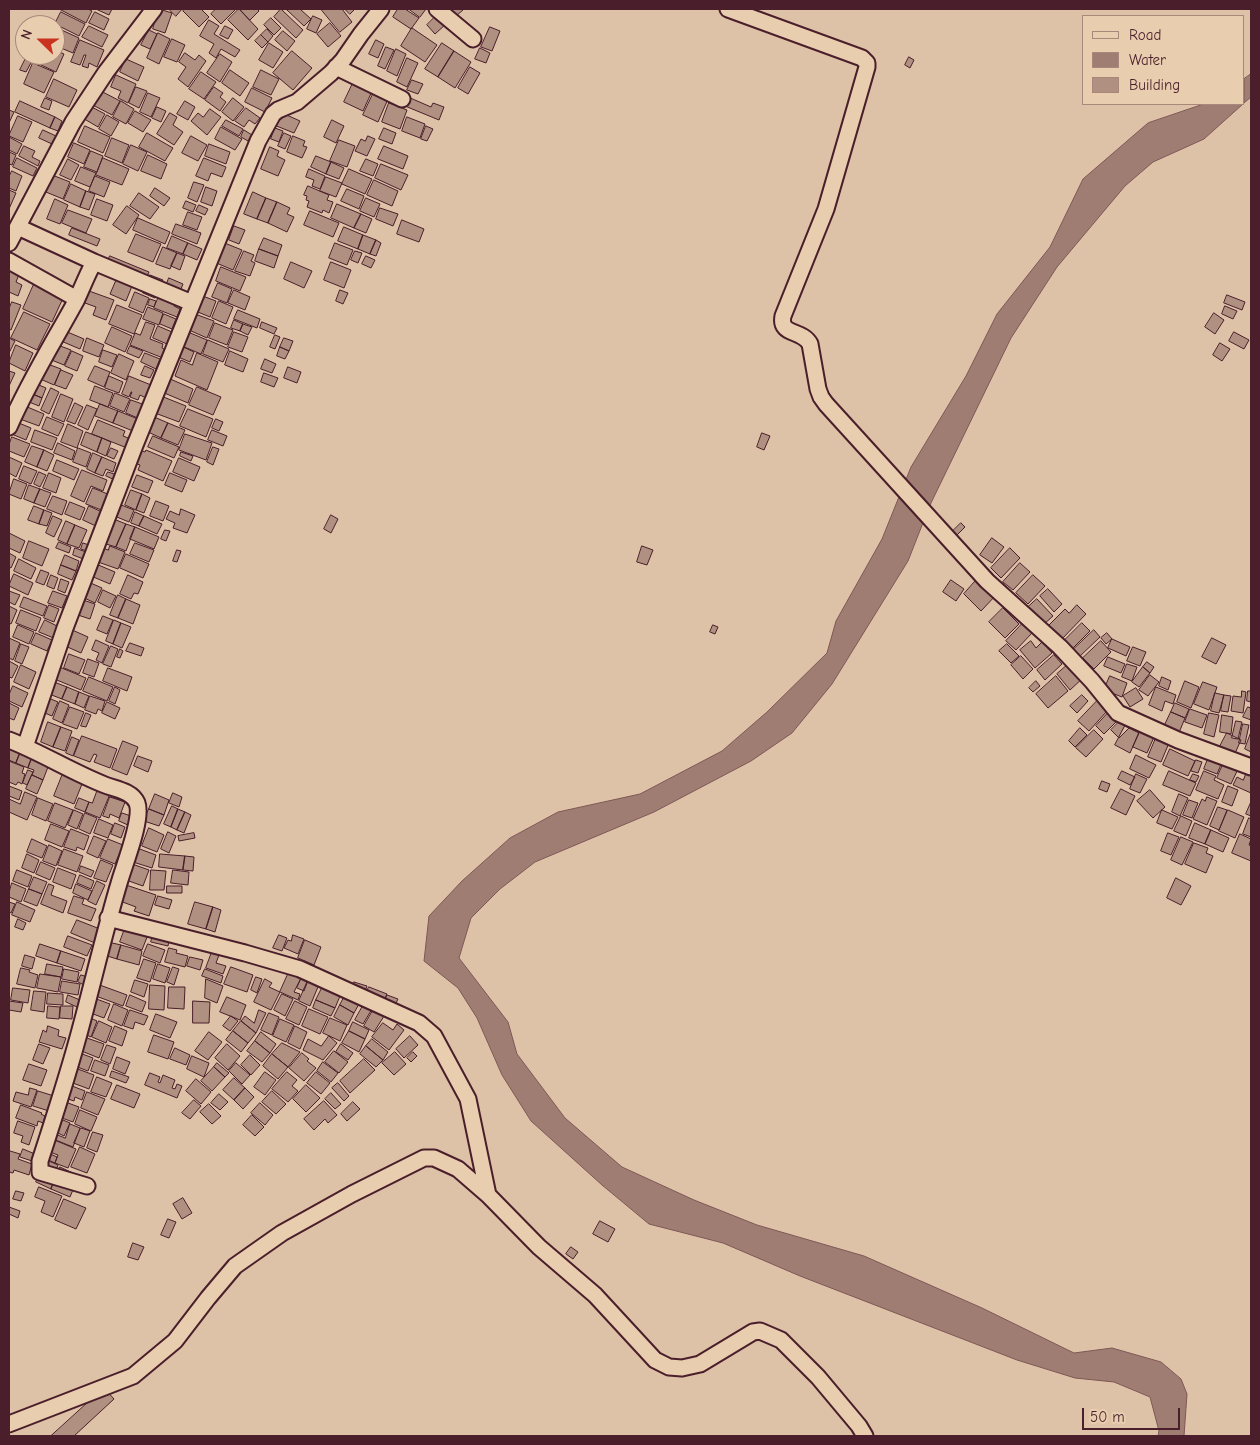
<!DOCTYPE html>
<style>
body{margin:0}
#map{position:relative;width:1260px;height:1445px;overflow:hidden;background:#dec2a7;font-family:"Comic Neue",sans-serif}
canvas{display:block}
.frame{position:absolute;inset:0;border:10px solid #4a1f2b;pointer-events:none}
.legend{position:absolute;left:1082px;top:15px;width:162px;height:90px;box-sizing:border-box;background:#e8cdaf;border:1px solid #a9877a;margin:0;padding:6px 9px;list-style:none;font-size:15px;color:#4a1f2b}
.legend li{display:flex;align-items:center;gap:10px;height:25px}
.legend b{width:25px;border:1px solid #a9877a}
.north{position:absolute;left:15px;top:15px;width:50px;height:50px;box-sizing:border-box;background:#e8cdaf;border:1px solid #a9877a;border-radius:50%;rotate:292deg;font-size:14px;font-weight:700;line-height:20px;text-align:center;color:#4a1f2b}
.north::after{content:'';display:block;margin:auto;width:18px;height:22px;background:#c8321e;clip-path:polygon(50% 0,100% 100%,50% 72%,0 100%)}
.scale{position:absolute;left:1082px;top:1408px;width:98px;height:22px;box-sizing:border-box;border:2px solid #4a1f2b;border-top:0;padding-left:6px;font-size:15px;line-height:18px;white-space:nowrap;color:#4a1f2b;-webkit-text-stroke:4px #e8cdaf;paint-order:stroke}
</style>
<div id="map">
<canvas width="1260" height="1445"></canvas>
<div class="frame"></div>
<ul class="legend">
<li><b style="height:6px;background:#e8cdaf"></b>Road</li>
<li><b style="height:14px;background:#a07d72"></b>Water</li>
<li><b style="height:14px;background:#b09080"></b>Building</li>
</ul>
<div class="north">N</div>
<div class="scale">50 m</div>
</div>
<script>
const c = document.querySelector('canvas').getContext('2d');
c.lineJoin = 'round';
function fillPath(path, color) {
  c.fillStyle = color;
  c.fill(path, 'evenodd');
}
function strokePath(path, color, width, dash) {
  c.strokeStyle = color;
  c.lineWidth = width;
  c.lineCap = dash ? 'butt' : 'round';
  c.setLineDash(dash || []);
  c.stroke(path);
}
const water = new Path2D(`
 M1251 74V97L1244 103V79Z
 M1204 104H1243L1204 139 1153 162 1125 186 1057 267 1011 338 930 505 908 561 832 684 792 733 751 761 654 812 535 862 500 889 471 918 459 958 508 1022 517 1054 565 1118 622 1167 694 1200 757 1225 864 1256 982 1308 1074 1353 1112 1348 1161 1362 1181 1379 1187 1394 1184 1436H1158L1159 1431 1150 1397 1114 1382 1075 1378 1017 1360 800 1276 723 1243 649 1224 602 1185 531 1121 502 1075 477 1018 458 988 424 961 429 916 462 881 510 838 558 812 640 794 722 751 767 712 827 653 836 621 882 539 911 467 966 376 997 314 1050 247 1083 179 1148 123Z`);
fillPath(water, '#a07d72');
strokePath(water, '#7e5756', 1);
const building = new Path2D(`
 M62 9H88L92 11 86 23 61 10Z
 M99 9H112L109 15 98 10Z
 M159 9 172 13 165 33 153 29Z
 M169 9H182L176 16Z
 M185 9H201L209 17 199 27 183 11Z
 M216 9H234L235 10 221 24 211 14Z
 M239 9 258 29 248 40 228 20Z
 M240 9H257L259 11 250 20Z
 M281 9 303 30 296 38 274 17Z
 M288 9H300L311 19 304 26 287 10Z
 M321 9H342L352 22 340 32Z
 M345 9H355L350 14Z
 M398 9H405L419 18 411 29 393 17Z
 M409 9H426L420 17Z
 M447 9H464L455 17Z
 M61 12 85 24 79 36 55 24Z
 M95 12 109 19 104 30 89 23Z
 M437 15 446 24 435 34 427 25Z
 M313 16 322 20 316 33 307 29Z
 M271 18 281 28 274 35 264 25Z
 M209 20 219 26 214 34 240 50 235 57 221 49 216 58 209 53 214 44 200 36Z
 M330 23 341 36 328 47 317 34Z
 M89 26 108 35 102 47 82 37Z
 M225 26 233 30 228 39 220 35Z
 M55 27 79 38 73 53 56 46 60 39 55 36Z
 M490 27 500 31 492 51 481 47Z
 M412 28 437 45 425 62 401 46Z
 M267 29 273 36 268 42 261 35Z
 M149 30 157 34 150 49 141 45Z
 M283 31 295 41 287 51 275 40Z
 M158 33 170 39 159 64 147 58Z
 M261 35 268 42 262 48 255 41Z
 M172 39 185 45 177 62 164 57Z
 M80 40 104 50 97 67 89 63 88 68 82 66 86 55H84L80 65 71 62Z
 M376 40 384 44 378 58 369 54Z
 M269 43 283 52 273 68 259 60Z
 M442 43 454 51 438 77 425 69Z
 M386 47 394 50 385 69 378 66Z
 M480 48 490 53 486 63 475 59Z
 M396 49 406 54 397 76 387 71Z
 M55 50 64 54 56 72 39 64 44 55H55Z
 M292 51 312 68 293 90 273 73Z
 M454 51 471 62 455 88 438 77Z
 M185 53 195 60 199 55 206 61 188 87 178 79 186 67 179 62Z
 M220 54 232 62 220 82 207 73Z
 M25 55H42L38 62Z
 M909 57 914 60 910 68 905 65Z
 M26 58 32 61 26 72 20 70Z
 M407 58 418 63 407 87 397 82Z
 M126 59 144 67 138 81 120 72Z
 M33 63 54 72 44 93 24 84Z
 M470 67 480 73 468 94 458 88Z
 M230 70 249 83 240 96 222 83Z
 M261 70 279 79 271 95 253 87Z
 M201 72 216 82 204 99 189 89Z
 M116 75 136 84 128 103 118 98 121 91 111 87Z
 M54 79 77 90 69 107 46 97Z
 M412 80 423 84 418 94 407 90Z
 M354 81 373 89 363 111 344 102Z
 M136 87 147 91 139 108 129 103Z
 M214 87 223 93 220 97 226 102 220 111 205 100Z
 M252 88 272 98 265 112 245 102Z
 M97 89 120 101 112 115 89 103Z
 M374 92 388 99 378 122 363 115Z
 M148 93 160 98 151 117 140 112Z
 M408 97 431 107 433 103 444 107 439 120 405 106Z
 M45 98 52 101 49 110 41 107Z
 M233 98 244 107 233 121 222 112Z
 M20 101 55 117 50 128 15 112Z
 M121 101 134 109 126 124 113 117Z
 M185 101 195 107 188 120 177 114Z
 M389 103 407 110 400 129 382 122Z
 M88 105 105 114 98 127 81 117Z
 M157 107 166 111 161 122 152 118Z
 M246 108 260 118 255 124 249 120 244 127 235 121Z
 M210 109 221 117 207 135 191 121 198 113 203 117Z
 M9 110 14 112 9 123Z
 M135 111 151 120 143 132 128 123Z
 M280 112 300 121 294 133 274 125Z
 M170 113 177 117 173 125 183 132 174 145 157 134Z
 M107 115 119 122 111 136 99 129Z
 M18 116 32 122 23 142 9 136Z
 M55 117 62 121 58 131 50 128Z
 M407 117 425 124 420 138 402 131Z
 M226 120 243 129 239 136 222 126Z
 M332 120 344 126 336 143 324 137Z
 M85 126 110 137 103 153 78 142Z
 M426 126 433 129 427 141 421 139Z
 M221 127 242 139 235 150 215 139Z
 M275 128 283 131 279 142 271 139Z
 M384 128 396 133 392 144 379 139Z
 M43 130 56 136 52 144 39 138Z
 M244 130 252 135 248 141 241 137Z
 M147 133 173 148 165 161 139 147Z
 M284 133 291 136 285 149 278 146Z
 M191 136 207 145 198 161 182 153Z
 M293 136 305 141 303 146 307 147 302 158 287 152Z
 M368 136 375 139 367 156 355 151 361 139 365 141Z
 M9 137 22 144 17 154 9 150Z
 M112 138 129 145 122 163 105 156Z
 M339 140 355 146 347 167 330 161Z
 M74 143 90 150 84 164 68 157Z
 M209 144 230 152 226 164 205 156Z
 M131 145 147 152 138 171 123 164Z
 M24 146 35 151 32 157 40 161 38 166 19 156Z
 M384 146 408 156 403 169 378 159Z
 M270 147 279 151 277 156 285 160 278 176 261 169Z
 M91 151 103 156 97 172 84 167Z
 M9 152 16 155 12 165 9 164Z
 M148 155 167 164 161 179 141 171Z
 M316 156 331 162 326 174 311 167Z
 M17 158 37 168 33 176 13 167Z
 M103 158 129 169 122 185 96 175Z
 M204 158 226 167 222 177 211 173 208 181 196 176Z
 M68 159 79 165 71 180 60 175Z
 M366 159 378 164 373 176 360 171Z
 M331 162 344 168 339 179 326 174Z
 M381 164 408 175 401 190 375 178Z
 M81 167 96 173 90 187 75 181Z
 M309 169 325 176 320 189 312 186 314 180 306 177Z
 M349 169 372 179 365 194 342 184Z
 M12 171 22 176 16 191 9 188V177Z
 M47 173 70 182 63 199 41 190Z
 M95 176 110 182 104 197 89 191Z
 M326 177 342 183 336 197 320 191Z
 M374 180 398 191 392 206 367 195Z
 M194 182 204 185 197 202 188 198Z
 M71 184 86 191 80 207 64 200Z
 M308 186 329 195 327 200 333 202 329 213 323 210 322 213 307 207 309 201 306 200 307 196 304 195Z
 M206 187 217 191 212 206 201 202Z
 M155 188 170 198 164 206 150 196Z
 M347 189 364 196 359 209 341 201Z
 M9 190 16 193 9 209Z
 M86 191 95 194 89 210 80 207Z
 M253 192 266 198 257 219 244 214Z
 M139 193 159 207 150 219 130 206Z
 M266 198 277 202 268 223 257 219Z
 M366 198 380 204 374 217 360 211Z
 M55 199 68 205 60 224 47 219Z
 M97 199 113 205 107 221 91 215Z
 M186 201 196 205 193 212 183 208Z
 M277 202 290 208 287 214 294 217 287 232 268 223Z
 M337 204 361 214 354 228 331 218Z
 M199 205 208 209 205 215 196 211Z
 M127 206 139 215 126 234 113 225Z
 M380 208 398 214 393 226 376 219Z
 M68 210 92 219 86 233 62 223Z
 M310 211 339 223 333 237 304 225Z
 M188 212 202 217 197 230 183 225Z
 M361 214 372 219 366 233 354 228Z
 M138 218 170 232 165 244 133 230Z
 M402 220 424 229 419 242 397 234Z
 M176 224 201 233 197 244 172 234Z
 M234 226 245 230 239 244 229 240Z
 M344 227 363 235 358 249 338 241Z
 M72 228 100 239 97 246 69 235Z
 M136 234 161 244 153 262 128 252Z
 M363 235 376 240 370 254 358 249Z
 M172 236 188 243 183 254 167 248Z
 M264 238 282 245 278 256 259 249Z
 M376 240 381 243 376 256 370 254Z
 M222 242 242 250 233 270 214 262Z
 M188 243 202 249 197 260 183 254Z
 M335 243 353 250 347 265 329 258Z
 M163 247 177 253 170 269 156 264Z
 M259 249 278 256 274 268 255 261Z
 M244 251 254 255 251 261 255 263 250 276 235 271Z
 M355 251 362 253 358 263 351 260Z
 M177 253 185 256 180 270 171 266Z
 M110 256 149 272 141 290 132 286 126 301 110 294 116 280 102 274Z
 M366 256 375 260 371 268 362 264Z
 M291 262 312 271 304 288 284 279Z
 M331 262 351 270 344 288 324 280Z
 M221 267 246 277 240 291 216 281Z
 M9 268 20 272 16 282 22 285 18 296 9 292Z
 M150 275 163 280 155 298 143 293Z
 M169 278 183 284 177 299 166 286Z
 M35 282 64 296 52 322 23 309Z
 M218 283 232 289 227 303 212 297Z
 M234 290 250 297 245 310 228 303Z
 M340 290 348 293 343 304 336 301Z
 M89 291 114 300 106 320 93 315 96 307 85 303Z
 M135 292 149 298 143 313 129 307Z
 M160 294 176 301 174 306 180 309 177 317 154 308Z
 M200 295 216 301 210 317 193 310Z
 M1227 295 1245 302 1242 310 1224 303Z
 M150 299 156 301 154 307 148 305Z
 M219 301 233 307 226 324 212 318Z
 M12 302 21 305 11 330 9 329V309Z
 M117 305 142 315 134 334 109 324Z
 M1225 306 1237 311 1233 319 1222 314Z
 M148 307 163 313 159 325 143 319Z
 M238 310 260 319 257 328 234 319Z
 M24 312 50 324 37 350 11 338Z
 M1214 313 1224 320 1215 334 1205 327Z
 M164 314 176 319 172 329 160 324Z
 M195 314 214 321 207 338 189 330Z
 M234 320 243 324 240 331 231 328Z
 M146 322 155 325 150 339 163 344 162 348 166 350 163 358 130 345 135 333 140 335Z
 M262 322 277 328 274 334 260 328Z
 M215 323 233 330 227 345 209 338Z
 M243 324 252 327 248 335 240 331Z
 M158 326 172 332 167 344 153 338Z
 M112 327 132 336 125 352 105 343Z
 M65 331 84 339 80 349 61 341Z
 M188 332 207 340 201 354 182 346Z
 M234 332 248 337 242 352 228 347Z
 M1234 332 1249 340 1244 349 1229 341Z
 M275 335 280 337 275 349 270 347Z
 M9 338 15 341 9 353Z
 M87 338 104 345 99 357 83 351Z
 M284 338 293 341 289 351 280 347Z
 M208 340 229 349 223 362 203 354Z
 M1220 343 1230 349 1222 361 1213 355Z
 M55 344 71 350 64 365 49 359Z
 M16 345 33 353 25 371 9 363Z
 M130 346 143 351 139 358 127 353Z
 M181 346 194 352 190 362 176 356Z
 M280 347 289 351 285 359 277 356Z
 M103 350 117 355 112 367 99 362Z
 M72 351 83 356 77 371 65 366Z
 M230 351 248 359 243 372 225 365Z
 M145 353 160 359 156 369 141 362Z
 M197 353 218 362 207 390 175 376 181 360 192 365Z
 M119 354 134 361 126 380 111 373Z
 M265 359 276 364 272 373 261 369Z
 M45 363 61 369 54 385 38 378Z
 M95 366 110 372 104 387 88 380Z
 M145 366 154 370 150 378 141 375Z
 M288 367 301 372 297 383 284 378Z
 M61 370 73 375 66 389 55 385Z
 M9 371 15 373 9 386Z
 M264 373 278 378 274 387 261 382Z
 M109 376 123 382 119 393 105 388Z
 M129 376 151 385 146 398 140 395 138 400 130 397 132 392H131L129 397 122 394Z
 M168 378 193 389 188 403 162 392Z
 M32 382 46 388 42 398 28 392Z
 M95 386 113 393 108 407 90 400Z
 M197 387 221 397 213 415 189 405Z
 M51 388 59 392 49 414 41 410Z
 M28 392 42 398 39 406 24 400Z
 M115 393 130 399 124 412 110 406Z
 M61 394 73 399 64 422 52 417Z
 M161 396 186 406 179 422 155 413Z
 M131 400 145 405 140 419 126 413Z
 M75 403 83 407 75 424 67 421Z
 M100 404 118 411 113 423 95 416Z
 M87 405 97 409 88 430 78 425Z
 M25 406 44 414 39 426 20 419Z
 M188 409 213 419 206 437 180 426Z
 M118 411 138 419 133 431 113 423Z
 M152 416 168 423 161 438 146 431Z
 M47 417 64 424 58 436 42 429Z
 M216 419 223 422 219 431 212 428Z
 M98 420 125 431 123 436 131 439 127 448 92 434Z
 M14 421 31 428 26 440 9 433Z
 M168 423 185 430 178 445 161 438Z
 M68 424 83 431 77 448 61 442Z
 M35 430 57 438 52 450 31 442Z
 M212 430 227 436 223 446 208 440Z
 M86 432 102 438 97 452 81 445Z
 M762 433 770 436 764 450 757 447Z
 M185 434 212 443 206 460 179 450Z
 M153 436 179 447 174 458 148 447Z
 M12 437 30 444 24 457 9 451V445Z
 M102 438 111 442 106 456 97 452Z
 M58 443 75 451 72 460 54 453Z
 M32 446 44 450 37 467 25 462Z
 M213 447 219 449 213 465 207 462Z
 M78 448 91 453 86 467 73 462Z
 M111 448 118 451 114 459 107 456Z
 M138 449 145 452 146 450 172 461 163 481 138 470 140 465 132 462Z
 M44 450 54 455 47 471 37 467Z
 M181 452 193 456 191 461 180 456Z
 M93 453 102 457 95 473 87 469Z
 M9 457 22 463 16 477 9 473Z
 M102 457 116 463 113 472 106 469 103 476 95 473Z
 M179 458 200 467 194 481 173 472Z
 M57 460 79 469 74 480 53 471Z
 M24 466 37 471 31 484 19 479Z
 M82 470 107 480 103 491 91 486 84 502 71 496Z
 M39 472 46 475 40 487 34 484Z
 M108 472 117 475 115 480 106 476Z
 M49 473 61 478 56 493 43 488Z
 M170 473 187 480 182 492 165 485Z
 M137 475 153 481 148 493 132 487Z
 M14 479 27 484 21 499 9 494Z
 M29 485 40 489 34 503 24 499Z
 M93 488 110 495 104 511 86 504Z
 M40 489 51 493 45 507 34 503Z
 M131 490 142 494 136 510 125 505Z
 M142 494 150 498 144 513 136 510Z
 M53 496 67 501 62 515 47 509Z
 M156 501 169 506 163 521 150 516Z
 M70 502 85 508 80 520 65 514Z
 M116 503 134 510 129 522 112 515Z
 M34 506 44 510 39 524 28 520Z
 M89 506 104 513 98 527 83 520Z
 M181 509 195 515 187 533 173 528 175 523 166 519 170 511 179 515Z
 M44 510 52 513 47 526 39 524Z
 M135 512 144 516 139 526 131 523Z
 M331 515 338 519 331 533 324 529Z
 M53 516 62 520 54 537 46 533Z
 M144 516 162 524 157 534 139 526Z
 M116 520 126 524 116 547 106 544Z
 M66 521 75 525 67 544 58 540Z
 M961 523 965 527 956 536 952 532Z
 M126 524 135 527 126 551 116 547Z
 M75 525 87 530 79 548 67 544Z
 M135 527 159 537 154 549 130 539Z
 M165 530 170 531 166 541 161 539Z
 M9 533 25 541 20 553 9 548Z
 M992 538 1004 547 992 563 980 555Z
 M29 541 49 549 42 566 23 558Z
 M59 542 71 547 69 553 56 548Z
 M83 543 92 546 89 552 81 549Z
 M135 543 154 550 149 562 130 554Z
 M110 546 125 552 118 569 98 562 103 548 108 550Z
 M642 546 653 550 647 565 637 562Z
 M75 548 89 553 86 560 73 555Z
 M1010 548 1020 558 1001 578 991 568Z
 M177 550 181 551 177 562 173 561Z
 M9 553 16 557 11 568 9 567Z
 M126 554 149 564 143 578 120 568Z
 M65 555 79 561 76 571 61 565Z
 M19 559 36 568 31 579 14 571Z
 M1020 563 1030 572 1013 590 1003 582Z
 M96 564 115 572 110 584 91 576Z
 M61 565 76 571 72 580 58 574Z
 M41 570 49 573 44 585 36 582Z
 M14 574 33 583 28 595 9 586Z
 M51 575 58 578 54 589 47 586Z
 M128 575 143 582 138 594 134 593 131 599 120 594Z
 M1033 575 1045 586 1028 604 1016 593Z
 M979 577 997 594 981 611 964 594Z
 M61 579 69 582 65 593 58 590Z
 M951 580 964 589 956 601 943 592Z
 M86 581 102 588 95 603 80 596Z
 M1048 589 1062 604 1054 612 1040 596Z
 M103 590 116 596 110 608 98 602Z
 M9 591 20 595 15 605 9 602Z
 M53 591 67 596 62 608 48 603Z
 M118 595 126 599 118 618 110 615Z
 M24 597 47 606 43 616 20 607Z
 M80 599 95 604 90 619 75 614Z
 M126 599 140 605 133 624 118 618Z
 M1037 599 1053 616 1042 626 1026 609Z
 M49 605 59 609 54 622 44 618Z
 M1077 605 1086 614 1061 640 1047 627 1065 609 1069 613Z
 M9 606 17 610 11 624 9 623Z
 M1003 608 1019 624 1005 638 989 622Z
 M21 610 41 618 36 631 16 623Z
 M103 616 113 620 107 634 97 630Z
 M45 620 61 628 56 639 39 632Z
 M114 620 121 623 113 644 106 641Z
 M121 623 131 627 122 648 113 644Z
 M1023 623 1032 633 1016 650 1006 641Z
 M1082 623 1090 631 1071 650 1063 642Z
 M18 625 34 632 29 644 13 637Z
 M713 625 718 627 715 634 710 632Z
 M70 629 88 637 81 653 63 645Z
 M1094 630 1100 637 1078 658 1072 651Z
 M36 633 52 640 47 651 31 644Z
 M1107 633 1112 639 1106 644 1101 638Z
 M9 638 20 643 13 660 9 658Z
 M1212 638 1226 645 1216 664 1202 657Z
 M1112 639 1130 647 1126 656 1108 648Z
 M96 640 109 646 102 663 96 660 99 653 92 650Z
 M1031 641 1036 648 1042 642 1052 653 1035 668 1020 650Z
 M1101 641 1111 652 1094 669 1083 658Z
 M130 643 144 648 141 656 126 651Z
 M21 644 29 647 22 664 15 661Z
 M1007 644 1019 656 1011 663 999 651Z
 M111 646 118 649 111 667 103 664Z
 M1133 647 1146 652 1140 666 1127 661Z
 M120 649 123 651 120 658 117 657Z
 M69 654 85 660 79 674 64 668Z
 M1054 655 1062 664 1045 680 1037 670Z
 M1021 656 1033 669 1023 679 1011 665Z
 M1108 657 1125 664 1121 673 1104 666Z
 M88 659 99 663 94 677 83 673Z
 M9 661 18 666 12 678 9 677Z
 M1071 662 1084 677 1070 690 1057 674Z
 M1147 662 1154 667 1150 673 1143 667Z
 M1127 664 1137 667 1132 681 1122 677Z
 M21 665 36 672 29 689 14 682Z
 M57 666 86 678 81 690 52 678Z
 M1143 667 1150 673 1139 687 1132 682Z
 M108 668 132 677 127 691 103 681Z
 M1150 675 1159 682 1148 696 1139 690Z
 M1056 676 1068 691 1048 708 1036 694Z
 M1110 676 1127 683 1122 697 1104 690Z
 M89 677 113 687 107 701 83 691Z
 M1162 677 1171 681 1168 690 1159 686Z
 M1036 681 1040 686 1033 692 1029 688Z
 M1185 681 1199 687 1191 708 1177 702Z
 M54 682 67 687 62 699 49 694Z
 M1203 682 1217 687 1209 710 1194 704Z
 M13 686 28 693 22 707 9 701V695Z
 M67 687 79 692 75 704 62 699Z
 M115 687 120 690 115 704 109 701Z
 M1156 687 1176 695 1173 704 1165 701 1162 711 1149 705Z
 M1136 688 1143 699 1130 707 1123 696Z
 M1242 691 1246 692 1243 713 1231 711 1233 696 1241 697Z
 M1248 691H1251V702L1247 701Z
 M79 692 89 696 84 708 75 704Z
 M1215 693 1224 695 1219 713 1211 711Z
 M1082 695 1088 701 1077 713 1070 706Z
 M1224 695 1231 696 1228 712 1221 711Z
 M90 696 105 701 102 711 98 709 96 714 85 710Z
 M46 697 58 702 52 716 40 711Z
 M1098 700 1108 710 1089 731 1078 721Z
 M60 701 69 705 62 723 53 719Z
 M107 702 120 708 115 719 102 713Z
 M9 703 19 708 14 720 9 718Z
 M1175 703 1189 709 1185 718 1171 712Z
 M70 707 84 712 77 729 63 724Z
 M1248 707 1251 708V720L1243 717Z
 M1190 709 1207 715 1202 728 1185 722Z
 M1109 712 1118 720 1104 734 1096 726Z
 M1171 712 1185 718 1178 735 1163 729Z
 M86 713 91 715 86 727 81 726Z
 M1209 713 1219 715 1214 737 1204 734Z
 M1222 715 1233 717 1231 734 1220 732Z
 M1124 717 1132 725 1119 738 1111 730Z
 M1236 721 1242 722 1238 739 1232 738Z
 M48 722 61 727 53 747 41 742Z
 M1243 724 1249 725 1245 744 1239 743Z
 M1125 726 1139 733 1130 753 1115 745Z
 M61 727 72 731 65 751 53 747Z
 M1080 728 1087 735 1075 747 1069 741Z
 M1094 730 1103 739 1086 757 1076 748Z
 M1140 731 1154 737 1147 753 1133 747Z
 M1251 732V752L1245 749Z
 M1227 733 1241 740 1232 760 1217 752Z
 M82 736 117 749 110 768 94 762 97 755 94 754 90 762 74 756Z
 M72 737 79 740 73 756 66 753Z
 M1156 738 1169 743 1161 762 1148 757Z
 M123 741 138 747 127 775 112 769Z
 M9 744 22 748 16 763 9 760Z
 M22 748 34 752 28 768 16 763Z
 M1170 749 1195 761 1188 776 1163 765Z
 M34 752 51 759 43 780 32 775 34 770 28 768Z
 M1210 754 1223 760 1217 774 1204 769Z
 M1136 755 1156 765 1149 778 1130 769Z
 M138 756 152 761 148 772 134 766Z
 M1196 760 1202 762 1198 773 1191 771Z
 M1225 760 1238 769 1231 784 1217 778Z
 M9 761 24 767 22 773 25 774 22 784 18 782 16 785 9 782Z
 M1248 769 1251 770V793L1233 785 1237 777 1243 780Z
 M28 770 33 772 27 785 23 783Z
 M64 771 84 779 74 804 54 796Z
 M1122 771 1135 777 1130 785 1118 779Z
 M1169 771 1196 783 1190 796 1163 785Z
 M1204 771 1216 776 1214 780 1224 785 1218 799 1196 790Z
 M1136 774 1147 779 1140 793 1130 789Z
 M1193 774 1199 776 1196 782 1190 780Z
 M32 775 43 780 37 794 26 789Z
 M1102 781 1110 784 1107 792 1099 789Z
 M9 786 22 791 19 800 9 796Z
 M1228 786 1238 790 1232 806 1222 802Z
 M98 789 110 794 100 818 85 812 89 802 92 803Z
 M1121 789 1135 796 1126 815 1111 808Z
 M1150 790 1165 807 1153 818 1137 801Z
 M25 792 37 797 27 820 9 812V799L20 804Z
 M173 793 182 797 179 807 169 803Z
 M155 794 169 800 164 815 149 809Z
 M1179 794 1188 798 1180 816 1172 812Z
 M110 797 125 802 119 818 110 814 109 818 103 816Z
 M1207 797 1217 801 1207 825 1193 819 1202 799 1205 801Z
 M38 798 53 804 46 821 32 815Z
 M79 798 89 802 85 812 75 808Z
 M1189 800 1198 803 1192 818 1183 815Z
 M1251 802V816L1246 814Z
 M55 803 73 810 65 828 48 821Z
 M172 806 178 809 171 827 164 824Z
 M1218 807 1227 810 1219 830 1210 826Z
 M149 809 164 815 159 826 144 821Z
 M178 809 185 812 177 830 171 827Z
 M74 810 83 814 77 829 68 825Z
 M1162 810 1178 817 1172 829 1157 823Z
 M1228 810 1244 817 1235 838 1219 831Z
 M185 812 191 815 184 833 177 830Z
 M85 813 97 818 90 834 79 829Z
 M122 813 134 817 130 826 119 821Z
 M1181 816 1192 821 1186 836 1174 831Z
 M1249 818 1251 819V837L1243 834Z
 M99 819 113 825 108 838 94 833Z
 M115 823 125 827 121 838 111 834Z
 M1195 823 1211 830 1205 844 1189 838Z
 M51 824 69 831 62 847 45 840Z
 M149 828 164 835 157 852 142 846Z
 M71 829 89 836 84 850 77 847 76 851 64 847Z
 M1211 830 1229 838 1223 852 1205 844Z
 M168 832 176 836 169 853 161 849Z
 M194 833 195 838 179 841 178 836Z
 M1168 833 1179 837 1171 855 1161 851Z
 M1240 834 1251 839 1249 845 1251 846V861L1232 853Z
 M94 836 106 841 98 858 87 853Z
 M1181 837 1193 842 1182 865 1171 860Z
 M32 839 47 846 42 858 27 852Z
 M108 839 123 845 115 864 100 858Z
 M1194 843 1208 848 1206 853 1213 856 1206 873 1185 864Z
 M49 845 62 851 56 866 43 861Z
 M137 848 156 855 152 868 133 862Z
 M64 849 83 856 77 872 58 865Z
 M27 854 39 860 34 873 22 868Z
 M160 854 185 856 183 870 159 867Z
 M185 856 194 857 193 871 183 870Z
 M101 860 113 865 106 882 94 878Z
 M41 862 55 868 50 880 36 874Z
 M132 864 149 870 143 886 126 880Z
 M81 866 94 871 91 877 79 872Z
 M58 868 76 875 71 889 53 882Z
 M17 870 32 876 28 887 13 881Z
 M151 870 166 871 164 890H150Z
 M173 870 189 872 188 885 171 883Z
 M80 875 94 881 91 889 77 883Z
 M34 877 47 882 42 894 29 889Z
 M1176 878 1191 886 1181 905 1167 898Z
 M97 881 105 885 96 905 88 901Z
 M12 883 26 889 21 902 9 897V893Z
 M49 884 54 886 51 895 67 901 63 913 41 904Z
 M76 884 92 891 88 900 73 893Z
 M126 885 156 895 149 916 134 911 136 907 120 901Z
 M167 886H182V893H167Z
 M29 889 42 894 37 906 24 901Z
 M74 896 84 899 82 904 96 909 91 921 68 913Z
 M158 896 172 900 169 909 155 905Z
 M9 902 15 904 11 913 9 912Z
 M17 902 35 910 30 922 12 915Z
 M195 902 213 907 206 929 188 924Z
 M213 907 221 910 215 932 206 929Z
 M18 919 26 923 23 930 15 927Z
 M77 920 100 929 95 943 71 933Z
 M127 923 149 932 142 950 120 942Z
 M154 931 170 935 168 946 151 942Z
 M279 935 287 938 282 951 273 948Z
 M293 935 304 939 298 954 284 948 288 940 291 941Z
 M68 936 92 945 87 956 64 947Z
 M305 940 321 947 314 965 298 958Z
 M108 942 121 945 117 959 104 955Z
 M40 944 61 951 57 963 36 956Z
 M148 944 165 950 160 963 143 956Z
 M121 945 142 951 139 965 117 959Z
 M169 948 177 950 176 953 188 956 185 967 165 962Z
 M61 951 85 959 81 971 57 963Z
 M212 952 219 955 216 963 226 966 223 974 206 968Z
 M25 955 35 958 32 969 22 966Z
 M190 957 203 960 200 970 187 966Z
 M144 959 156 963 150 982 137 978Z
 M47 964 63 967 61 977 45 974Z
 M158 964 170 968 165 983 153 979Z
 M173 967 179 969 174 985 167 982Z
 M231 967 253 975 247 992 224 984Z
 M21 968 30 970 29 972 38 975 35 988 17 984Z
 M64 969 79 972 77 982 62 979Z
 M205 969 223 976 221 983 202 976Z
 M289 972 301 978 294 992 300 994 298 1000 280 992Z
 M40 974 61 977 58 992 37 988Z
 M81 975 88 977 84 985 78 982Z
 M303 975 309 978 304 991 297 988Z
 M256 977 262 979 257 993 251 990Z
 M309 978 320 982 310 1006 299 1001Z
 M206 979 223 986 217 1003 205 998Z
 M265 979 272 983 269 987 280 992 271 1010 254 1002Z
 M135 980 148 984 144 997 131 992Z
 M62 981 80 984 78 995 60 992Z
 M354 982 367 986 364 993 351 988Z
 M97 984 127 995 123 1006 93 995Z
 M150 985 165 986 164 1010 149 1009Z
 M169 987H185L184 1009 168 1008Z
 M369 987 387 994 383 1002 365 995Z
 M13 988 30 990 28 1003 11 1000Z
 M322 988 340 996 335 1008 316 1000Z
 M34 991 46 992 44 1012 31 1010Z
 M48 993 63 994V1005L47 1004Z
 M282 994 293 999 285 1016 274 1010Z
 M346 994 360 1002 354 1013 340 1005Z
 M68 995 80 1000 77 1007 66 1002Z
 M130 995 146 1002 142 1012 126 1006Z
 M387 995 398 999 396 1003 386 999Z
 M91 997 110 1004 104 1018 85 1011Z
 M227 997 246 1005 240 1020 220 1012Z
 M316 1000 335 1008 331 1016 313 1008Z
 M9 1001 23 1003 21 1012 9 1010Z
 M193 1001 210 1002 209 1023H193Z
 M295 1001 307 1007 299 1025 286 1019Z
 M114 1004 128 1010 122 1026 108 1020Z
 M364 1004 372 1009 363 1024 355 1020Z
 M340 1005 354 1013 348 1025 334 1017Z
 M48 1006 60 1007 59 1019 47 1018Z
 M61 1006H73L72 1019 60 1018Z
 M375 1007 386 1013 374 1032 364 1026Z
 M309 1009 328 1017 320 1034 302 1026Z
 M130 1010 148 1016 144 1025 135 1022 133 1029 124 1026Z
 M259 1010 266 1013 256 1033 241 1021 245 1016 254 1023Z
 M269 1013 279 1017 272 1035 261 1030Z
 M156 1014 177 1022 170 1038 150 1030Z
 M86 1016 97 1021 91 1037 80 1032Z
 M231 1016 238 1021 230 1031 223 1026Z
 M330 1018 347 1025 340 1041 323 1033Z
 M280 1019 294 1025 286 1042 273 1036Z
 M99 1021 112 1027 106 1043 92 1037Z
 M241 1021 256 1033 248 1043 233 1031Z
 M353 1022 369 1030 365 1039 349 1031Z
 M383 1023 393 1030 397 1024 404 1030 389 1050 372 1037Z
 M48 1026 59 1030 58 1036 66 1038 62 1049 39 1042 43 1030 46 1032Z
 M115 1026 127 1031 122 1046 109 1041Z
 M295 1026 307 1032 300 1049 288 1043Z
 M233 1031 248 1043 241 1052 226 1040Z
 M349 1031 365 1039 359 1052 342 1043Z
 M209 1032 222 1042 208 1060 195 1051Z
 M261 1032 276 1044 270 1053 255 1041Z
 M154 1035 174 1042 168 1059 148 1052Z
 M329 1036 337 1043 323 1060 303 1050 308 1039 321 1046Z
 M410 1036 418 1045 404 1058 396 1049Z
 M84 1037 104 1044 99 1058 79 1050Z
 M372 1039 388 1052 383 1060 366 1046Z
 M255 1041 270 1053 262 1062 247 1051Z
 M282 1043 300 1052 288 1067 272 1054Z
 M39 1044 50 1048 43 1064 33 1060Z
 M227 1044 240 1056 228 1070 215 1058Z
 M341 1044 353 1053 348 1060 336 1052Z
 M107 1045 116 1048 110 1064 101 1060Z
 M366 1046 383 1060 376 1067 360 1054Z
 M175 1048 190 1055 186 1065 170 1059Z
 M334 1051 348 1062 339 1073 325 1062Z
 M77 1052 93 1058 88 1071 72 1065Z
 M395 1052 406 1064 394 1075 382 1063Z
 M413 1052 417 1056 411 1062 407 1058Z
 M302 1053 309 1059 307 1061 316 1068 304 1081 289 1068Z
 M272 1054 288 1067 278 1079 263 1066Z
 M250 1055 260 1065 251 1075 241 1065Z
 M192 1056 209 1063 204 1077 187 1069Z
 M117 1057 130 1062 125 1074 113 1069Z
 M364 1059 375 1070 350 1093 340 1081Z
 M95 1060 109 1065 105 1076 91 1071Z
 M323 1062 338 1073 331 1082 317 1071Z
 M217 1063 229 1073 225 1077 214 1067Z
 M236 1063 250 1075 242 1084 229 1071Z
 M29 1064 47 1070 41 1086 23 1080Z
 M214 1067 225 1077 212 1091 201 1081Z
 M75 1068 94 1075 89 1089 70 1082Z
 M112 1071 129 1077 126 1083 110 1077Z
 M265 1072 276 1080 265 1095 254 1087Z
 M287 1072 297 1080 292 1086 298 1091 288 1102 272 1089Z
 M316 1072 330 1083 321 1094 307 1083Z
 M150 1073 160 1077 158 1082 160 1083 163 1075 175 1080 172 1088 175 1089 177 1084 182 1086 177 1098 145 1085Z
 M97 1077 112 1083 106 1097 91 1092Z
 M234 1078 245 1088 234 1100 223 1090Z
 M196 1079 211 1092 201 1104 186 1091Z
 M338 1083 349 1096 344 1101 332 1088Z
 M67 1084 85 1091 82 1100 75 1097 74 1101 62 1097Z
 M117 1085 140 1094 134 1108 111 1099Z
 M306 1085 320 1098 306 1112 293 1099Z
 M30 1088 37 1090 31 1107 13 1101 16 1092 28 1095Z
 M245 1088 254 1097 243 1109 234 1100Z
 M38 1091 54 1096 49 1111 33 1106Z
 M272 1091 286 1104 276 1114 262 1102Z
 M87 1092 105 1099 98 1115 81 1108Z
 M331 1093 341 1104 335 1109 325 1099Z
 M219 1094 228 1102 220 1110 211 1103Z
 M194 1100 201 1106 190 1119 182 1113Z
 M324 1101 337 1115 328 1123 325 1119 314 1130 304 1119Z
 M353 1102 360 1109 347 1121 341 1114Z
 M68 1103 79 1107 73 1122 62 1118Z
 M260 1103 273 1115 265 1125 251 1113Z
 M209 1104 221 1116 212 1124 200 1112Z
 M21 1105 42 1113 41 1114 45 1116 43 1123 38 1121 37 1126 16 1118Z
 M80 1110 97 1117 91 1131 75 1124Z
 M252 1115 264 1127 255 1136 243 1125Z
 M63 1120 70 1123 64 1136 58 1133Z
 M18 1121 35 1127 29 1145 21 1142 23 1136 14 1133Z
 M70 1124 80 1128 73 1147 53 1139 55 1134 65 1138Z
 M81 1128 90 1131 84 1147 74 1143Z
 M93 1132 103 1135 97 1152 87 1148Z
 M52 1139 76 1149 68 1168 55 1163 58 1155 47 1151Z
 M80 1147 95 1154 87 1173 71 1167Z
 M23 1149 35 1154 32 1161 20 1157Z
 M10 1151 20 1154 18 1159 32 1164 29 1175 14 1170 13 1173 9 1172V1156Z
 M48 1153 57 1157 55 1163 46 1159Z
 M44 1159 58 1165 56 1170 40 1168Z
 M60 1167 77 1175 76 1179 56 1176Z
 M42 1170 56 1176 51 1189 36 1182Z
 M56 1176 75 1185 70 1197 51 1189Z
 M39 1187 62 1196 53 1217 41 1212 45 1201 35 1197Z
 M16 1191 24 1193 21 1201 13 1199Z
 M183 1198 192 1213 182 1219 173 1204Z
 M64 1199 86 1208 76 1229 55 1220Z
 M9 1207 20 1211 18 1218 9 1214Z
 M168 1219 176 1222 169 1238 161 1235Z
 M600 1221 615 1229 608 1242 593 1234Z
 M133 1243 144 1247 138 1260 128 1257Z
 M571 1247 578 1252 573 1259 566 1254Z
 M104 1388 114 1399 74 1436H51Z`);
fillPath(building, '#b09080');
strokePath(building, '#4a1f2b', 1);
const street = new Path2D(`
 M437 9 473 39
 M728 9 862 58 867 63V67L826 209 783 316C779 336 802 329 810 344L818 389 821 397 826 404 987 581 1060 647 1092 681 1118 713 1178 740 1251 767
 M336 67 402 99
 M18 227 94 262 192 303
 M9 243 73 122 106 72 154 9
 M9 261 77 299
 M9 427C28 383 53 343 76 301 82 288 87 275 94 262
 M9 740C42 753 72 772 105 785 115 789 132 791 137 803 143 818 125 863 120 880 104 933 92 987 77 1041 66 1081 53 1121 40 1161V1172L87 1186
 M25 747 65 628 135 445 258 141 273 114 278 110 297 102 331 73 343 60 361 34 381 9
 M108 918 245 953 300 969 419 1023 434 1036 468 1099 488 1195
 M9 1424 133 1376 175 1341 208 1298 235 1266 282 1233 352 1194 424 1158H434L458 1169 488 1195 539 1247 595 1295 655 1360 669 1367 682 1368 700 1364 753 1332 760 1331 781 1340 818 1377 859 1426 865 1436`);
strokePath(street, '#4a1f2b', 19);
strokePath(street, '#e8cdaf', 15);
</script>
